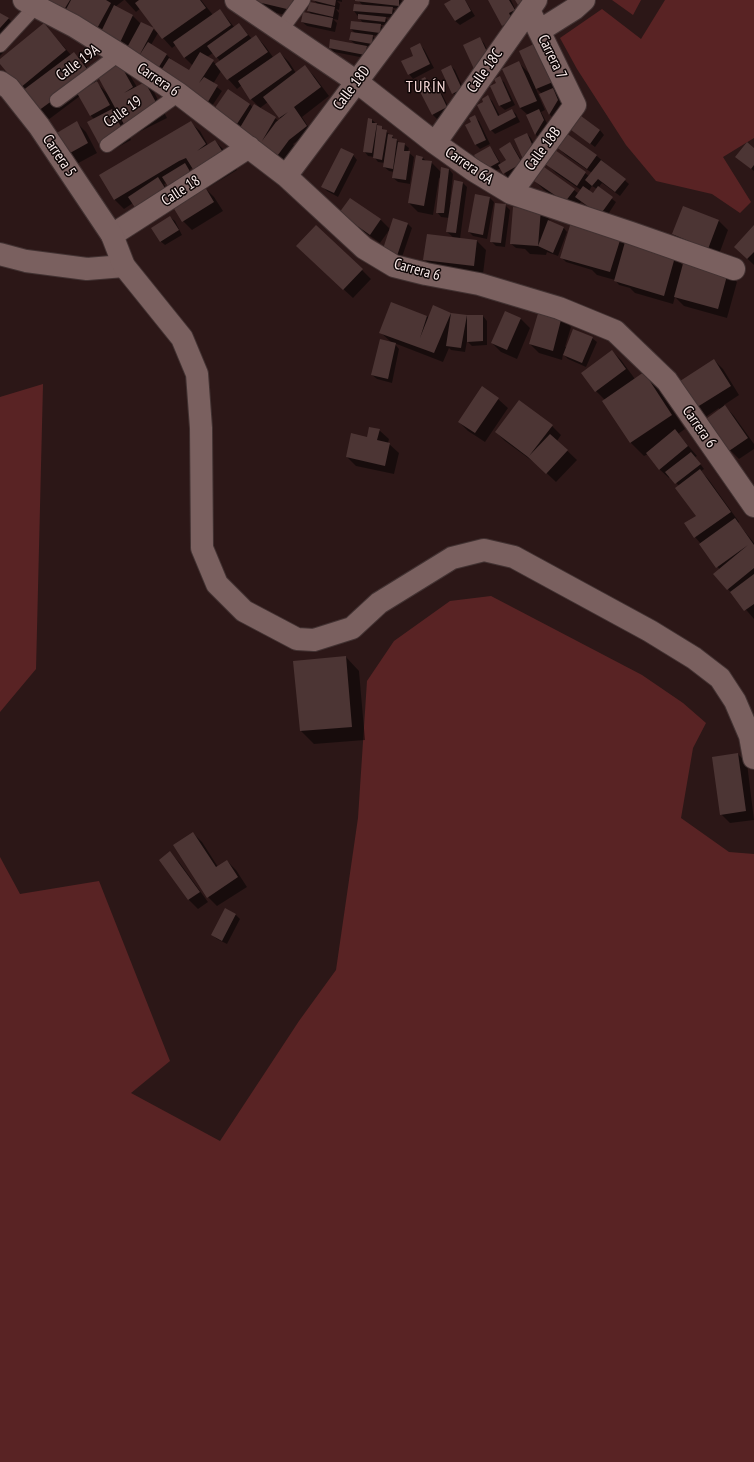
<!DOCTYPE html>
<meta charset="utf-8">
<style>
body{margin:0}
canvas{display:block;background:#2c1717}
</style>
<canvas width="754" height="1462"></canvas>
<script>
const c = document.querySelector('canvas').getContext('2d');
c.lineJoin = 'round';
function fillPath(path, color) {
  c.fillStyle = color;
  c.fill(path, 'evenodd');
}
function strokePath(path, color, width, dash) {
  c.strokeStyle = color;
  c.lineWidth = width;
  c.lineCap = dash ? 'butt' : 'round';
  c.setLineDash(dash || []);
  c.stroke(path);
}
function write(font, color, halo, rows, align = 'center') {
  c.font = font + ' "PT Sans Narrow",sans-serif';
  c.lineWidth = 3;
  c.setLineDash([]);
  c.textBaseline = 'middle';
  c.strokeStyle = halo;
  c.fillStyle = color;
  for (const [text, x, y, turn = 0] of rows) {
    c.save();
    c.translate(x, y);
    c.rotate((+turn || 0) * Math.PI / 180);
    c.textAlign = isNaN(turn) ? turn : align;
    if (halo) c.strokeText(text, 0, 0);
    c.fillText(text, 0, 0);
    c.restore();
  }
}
fillPath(new Path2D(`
 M612 0H641L633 15Z
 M665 0H754V138L723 157 751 202 740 213 712 194 656 181 626 145 577 69 560 38 602 9 641 39Z
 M43 384 36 669 0 712V397Z
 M491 596 642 675 683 703 706 723 693 748 681 818 729 852 754 854V1462H0V857L20 894 99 881 170 1061 131 1093 220 1141 299 1021 336 970 358 818 367 681 394 641 450 601Z`), '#592324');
fillPath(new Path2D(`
 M18 0H124L115 7 133 16 141 24 153 29 158 33 151 45 166 54 171 59 170 60 189 71 193 66 185 58 176 45 172 48 163 38 141 8 136 12 125 0H201L213 15 220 10 235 28 239 24 252 39 256 36 265 46 273 57 280 53 289 62 296 73 305 67 314 76 329 96 302 117 311 131 293 144 297 150 282 171 223 121 250 104 253 108 259 107 251 99 242 85 237 89 221 71 213 84 222 91 210 109ZM213 53 220 61 216 64 207 57ZM268 102 281 119 279 121 260 108Z
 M249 0H299L303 4 300 18 258 9Z
 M314 0H342V2L337 1 340 4 339 10 336 9 339 13 338 20 333 19 337 23 335 32 307 26 302 22 312 15 308 11 318 5Z
 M358 0H401L404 2 403 9 392 8 397 13 396 18 385 17 389 22V25H380L385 29 384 37 372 35 377 41 376 47 366 46 371 51 370 59 334 52 330 48 355 44 350 40 356 34 351 29 363 23 354 11 363 6Z
 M452 0H465L475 16 460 25 455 21Z
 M489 0H511L518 15 507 30 502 25Z
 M0 14 9 19 22 33 0 56Z
 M44 24 71 55 74 53 83 62 98 82 97 83 108 94 119 63 128 72 137 87 145 83 154 92 167 118 135 134 123 122 131 140 109 152 100 143 94 119 91 116 80 96 48 120 0 62V60ZM119 114 123 122 116 115Z
 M479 38 484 43 491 58 480 73Z
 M420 45 424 49 434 68 413 79 409 74 415 56Z
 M520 51 562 91 557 93 562 105 553 118 549 114 542 94 535 87 545 110 541 112 548 125 540 139 536 135 528 115 520 108 519 63 530 74Z
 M451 66 455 70 466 94 457 98 453 93Z
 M425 78 430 82 433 89 437 87 441 92 451 112 437 119 432 114Z
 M499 78 504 82 515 105 505 110 500 106 491 87 498 84Z
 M488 97 492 101 500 116 512 110 516 114 520 122 495 134 491 130 485 103Z
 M474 117 479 121 490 144 480 149 476 145 466 126 472 123Z
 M372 120 400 143 404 144 409 148 408 152 414 157 410 184 398 182 393 178 394 172 389 171 384 167 385 163 378 162 374 157 368 156 364 151Z
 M190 122 200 131 208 145 215 141 224 150 237 170 209 187 200 178 193 168 190 169 199 185 167 183 164 184 167 188H205L214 197 223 211 192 230 183 221 175 208 150 224 141 215 133 203 124 209 114 199Z
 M77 123 86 132 97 153 71 167 62 158Z
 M568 127 600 130 604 135 595 147Z
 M527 134 531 138 536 149 524 159Z
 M566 134 597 156 629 184 620 196 602 183 598 188 616 202 605 219 581 202 575 211 544 190 535 181 574 190 579 194 581 190 556 173 547 164 556 152 589 176 592 173 567 156 557 147ZM592 186 597 189 593 194 589 191Z
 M510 143 514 148 526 168 508 178 501 168 489 174 490 148 494 152 501 164 507 160Z
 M754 149V171L741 161Z
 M353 155 357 160 338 197 327 191 323 187Z
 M422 157 426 161 431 162 442 173 449 169 453 174 450 202H452L463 183 467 187 460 239 477 241 486 250 483 274 434 269 424 259 454 238 447 232 449 218 441 217 437 212 441 179 439 178 433 215 418 212 409 203Z
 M489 197 494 202 487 239 473 236 469 232Z
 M350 199 381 220 390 229 380 243 350 222Z
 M505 205 510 210 505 247 496 246 491 241Z
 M683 208 719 221 728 230 718 257 682 243 673 234Z
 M540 210 550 220 549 222 563 227 567 232 558 256 547 252 546 255 530 254 525 249 516 248 511 244Z
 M170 217 175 221 182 235 165 245 160 241Z
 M573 220 675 258 684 266 728 273 737 282 727 318 684 306 675 297 673 304 635 293 630 288 619 285 615 280 597 275 592 270 566 262 562 258Z
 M408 224 412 228 401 260 388 256Z
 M754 227V265L735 247Z
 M306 255 362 270 371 279 353 298Z
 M434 307 451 314 467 316H483L487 321V345L472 346 467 341 465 352 451 350 449 348 443 362 394 343 399 349 392 383 377 379 372 375 392 343 380 332 427 316 429 318Z
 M505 312 521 319 530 328 517 359 501 352 492 343Z
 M562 317 571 327 565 347 592 338 597 342 586 367 568 359 563 354 562 360 539 353 530 344Z
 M612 351 621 360 635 379 644 374 657 387 685 429 678 434 697 456 695 457 704 469 701 471 709 480 739 522 738 523 754 543V619L715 574 720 570 701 544 695 537 697 516 679 486 670 476 669 478 659 469 648 454 644 456 631 443 603 401 605 400 596 391Z
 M714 360 723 369 739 395 724 405 734 416 754 444V449L739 459 730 450 719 408 704 418 695 409Z
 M498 399 508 408 485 442 468 431 459 422Z
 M552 426 561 435 557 441 577 460 556 482 539 466 505 441 496 432Z
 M379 430 389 439 388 443 399 453 394 474 356 466 347 457 368 438Z
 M346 657 359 671 365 740 314 744 301 731Z
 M738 754 747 763 754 820 730 823 721 814Z
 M193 833 202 842 218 867 227 861 236 870 247 887 217 906 208 897Z
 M170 853 179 862 208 902 198 909 189 900 161 860Z
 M225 909 236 915 240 919 227 944 217 939 212 935Z`), '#0007');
fillPath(new Path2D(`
 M40 0H70L62 13Z
 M71 0H106L111 3 94 34 62 17Z
 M139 0H200L206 8 162 39 135 3Z
 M249 0H293L291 10Z
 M311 0H336L335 6Z
 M355 0H399V6L355 1Z
 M451 0H465L471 11 455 21 444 4Z
 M488 0H509L515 10 509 13 512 20 502 26Z
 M515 0H526L518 5Z
 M310 2 335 7 333 17 307 11Z
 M354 4 393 7 392 14 353 11Z
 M114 5 133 15 117 49 97 40Z
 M220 9 231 25 184 58 173 42Z
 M303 12 333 18 331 28 301 22Z
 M0 13 9 18 0 28Z
 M358 14 386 17 385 22 358 19Z
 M351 21 381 24 380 33 350 29Z
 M141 22 154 28 139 56 148 42 167 54 154 75 123 55Z
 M44 23 66 50 20 88 0 64V59Z
 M239 23 248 35 216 58 207 46Z
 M351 32 373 35 372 44 349 40Z
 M256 35 268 52 227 80 215 64Z
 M480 37 488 54 482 57 485 64 474 69 463 45Z
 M330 39 367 46 365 55 329 48Z
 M420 43 430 64 408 75 401 61 413 56 410 48Z
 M536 43 553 82 536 89 519 51Z
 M74 52 90 73 38 111 22 91Z
 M200 52 214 60 199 83 204 77 218 85 206 105 158 75 169 58 189 70Z
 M280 52 292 70 250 100 238 81Z
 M519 61 537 101 520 108 502 69Z
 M119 62 133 87 124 93 145 82 159 108 125 126 97 75Z
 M305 65 321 87 294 107 307 126 289 140 272 163 238 131 254 104 276 117 262 141 276 122 288 112 279 118 263 97Z
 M451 65 462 89 452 94 441 70Z
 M500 76 511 101 499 106 490 86 496 83 494 79Z
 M425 77 432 89 437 86 447 107 432 115 415 82Z
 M97 81 110 105 90 116 77 93Z
 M553 88 558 100 549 115 539 94Z
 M228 89 250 104 235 127 212 112Z
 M488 95 498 116 512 109 516 117 490 131 477 105 483 102 482 99Z
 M112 109 123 131 99 144 87 122Z
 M539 109 544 120 535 135 526 115Z
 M577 113 600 130 590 144 567 127Z
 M475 115 486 140 475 145 465 125 471 122 469 118Z
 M368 118 372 119V123H377L372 153 363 152Z
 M77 121 88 143 61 158 50 137Z
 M191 121 206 144 197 151 215 140 228 160 199 179 186 158 179 161 114 200 99 175Z
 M377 125 382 126V129L387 130 382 160 373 158Z
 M527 133 532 144 523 159 514 139Z
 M566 133 597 155 587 169 556 147Z
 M388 134 393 135 392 138 397 139 393 169 383 167Z
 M398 142 405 143 404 151H410L406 180 392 178Z
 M510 142 522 163 503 174 498 165 506 160 499 149Z
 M747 142 754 148V165L751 169 735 157Z
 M490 146 499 162 483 171 474 155Z
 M341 148 354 154 334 193 321 187Z
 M555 150 586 172 577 186 545 164Z
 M416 155 423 157 422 160 432 161 424 206 408 203Z
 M601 160 626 179 615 192 598 179 592 186 585 180Z
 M185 163 195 180 173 194 162 177Z
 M441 167 449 169 444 213H436Z
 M544 167 575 189 565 202 534 181Z
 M158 177 170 196 140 215 128 197Z
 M454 180 463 182 456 233 446 232Z
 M583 186 593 193 598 186 613 197 600 215 575 197Z
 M205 187 214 202 182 222 173 207Z
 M475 194 490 197 483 235 468 232Z
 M350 198 381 219 370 235 339 213Z
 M495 203 506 204 501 243 490 242Z
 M683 206 719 220 708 249 672 234Z
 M513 207 541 209 538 246 510 244Z
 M170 216 179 230 160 242 151 228Z
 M393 218 408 223 397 256 382 252Z
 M572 219 622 234 610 272 560 258Z
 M548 220 564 227 553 253 538 246Z
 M316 225 363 269 343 290 296 246Z
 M754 225V252L747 259 734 247Z
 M427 234 477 240 474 266 423 260Z
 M625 242 675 257 664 296 614 281Z
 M684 260 728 272 718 309 674 297Z
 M391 302 427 316 420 338 433 305 451 313 434 353 379 333Z
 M539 310 562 316 553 351 529 344Z
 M505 311 521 318 507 350 491 343Z
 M451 313 467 315 461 348 446 346Z
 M467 315H483V341L467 342Z
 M573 329 593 337 582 363 563 355Z
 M380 339 396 343 388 379 371 375Z
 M612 350 626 369 595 392 581 373Z
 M714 359 731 386 694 409 677 383Z
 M644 372 672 415 630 443 602 401Z
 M482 386 499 398 475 433 458 422Z
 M519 400 553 425 529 456 550 434 568 450 546 474 528 457 495 432Z
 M725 405 748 438 729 451 706 419Z
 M369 427 380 429 377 440 390 443 385 466 346 457 351 433 367 437Z
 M675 429 688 446 659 470 646 453Z
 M691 452 701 464 675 484 665 472Z
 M700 469 731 512 694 538 684 523 696 516 675 488Z
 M735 518 754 545V568L727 590 713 574 748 545 716 568 699 544Z
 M754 574V604L744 611 730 592Z
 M346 656 352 727 300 731 293 661Z
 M738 753 746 811 720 815 712 757Z
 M193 832 216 867 227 860 238 877 207 898 173 845Z
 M170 851 200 892 188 900 159 860Z
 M225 908 236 914 222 941 211 935Z`), '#4c3534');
const service = new Path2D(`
 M281 30 303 0
 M0 45 36 6
 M57 100 119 54
 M107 145 179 94`);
const minor = new Path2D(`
 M24 0 74 26 119 54 179 94 286 176 364 248 394 266 426 274 479 284 559 308 615 331 667 381 754 506
 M236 0 357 82 435 143 473 170 511 193 631 233 734 269
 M539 31 574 9 584 0
 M435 143 536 0
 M286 176 418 0
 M511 193 575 105 529 10
 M112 235 249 147
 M0 254 26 261 87 269 124 266`);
const tertiary = new Path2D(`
 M0 82 9 88 39 126 112 235 124 266 182 338 197 374 201 428 202 548 217 584 244 611 297 639 314 640 352 628 379 603 452 558 484 550 514 557 650 631 694 658 720 678 735 701 750 736 754 758`);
strokePath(service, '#423232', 16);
strokePath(minor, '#423232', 24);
strokePath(tertiary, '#423232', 24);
strokePath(service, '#7a605f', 14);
strokePath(minor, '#7a605f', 22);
strokePath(tertiary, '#7a605f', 22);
write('15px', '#fcedec', '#0e0606', [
 ["Carrera 7",552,57,64],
 ["Calle 19A",78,63,-37],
 ["Calle 18C",485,71,-55],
 ["Carrera 6",158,80,34],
 ["Calle 18D",352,88,-53],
 ["Calle 19",123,112,-35],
 ["Calle 18B",543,149,-54],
 ["Carrera 5",59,156,56],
 ["Carrera 6A",469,166,34],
 ["Calle 18",181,191,-33],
 ["Carrera 6",417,270,15],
 ["Carrera 6",699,427,55]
]);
c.letterSpacing = '1px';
write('16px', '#fadcdb', '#0e0606', [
 ["TURÍN",426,87]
]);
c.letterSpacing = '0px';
</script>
